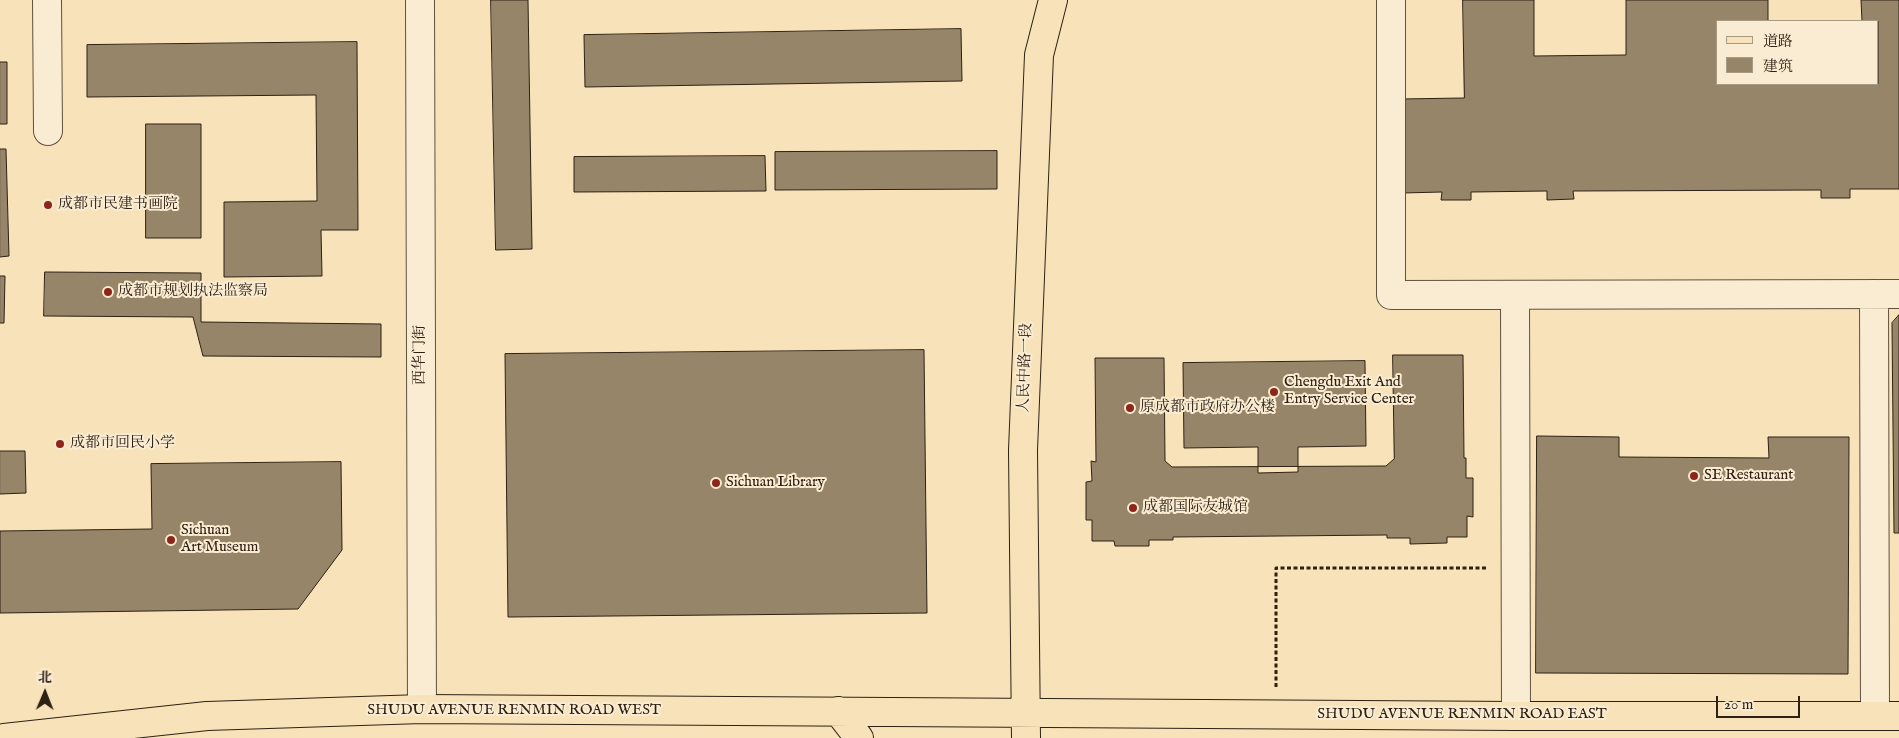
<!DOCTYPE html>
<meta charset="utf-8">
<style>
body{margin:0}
#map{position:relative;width:1899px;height:738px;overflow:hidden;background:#f8e2b9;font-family:"IM FELL English","Noto Serif SC",serif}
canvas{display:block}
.legend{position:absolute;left:1716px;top:20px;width:162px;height:65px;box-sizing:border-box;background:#faecd2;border:1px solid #a89b86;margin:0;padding:6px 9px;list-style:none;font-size:15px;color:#2e2114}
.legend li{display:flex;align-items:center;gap:10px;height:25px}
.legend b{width:25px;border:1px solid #a89b86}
.north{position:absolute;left:20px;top:668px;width:50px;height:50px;-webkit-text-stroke:4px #faecd2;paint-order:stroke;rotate:1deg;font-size:14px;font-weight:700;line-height:20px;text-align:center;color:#2e2114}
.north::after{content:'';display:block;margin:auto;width:18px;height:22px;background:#2e2114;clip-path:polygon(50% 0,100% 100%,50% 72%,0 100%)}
.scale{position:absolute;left:1716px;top:696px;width:84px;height:22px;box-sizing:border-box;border:2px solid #2e2114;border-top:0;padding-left:6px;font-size:15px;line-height:18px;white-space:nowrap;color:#2e2114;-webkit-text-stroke:4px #faecd2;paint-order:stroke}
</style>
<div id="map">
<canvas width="1899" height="738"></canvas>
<ul class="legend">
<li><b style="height:6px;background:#f8e2b9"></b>道路</li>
<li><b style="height:14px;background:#97856a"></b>建筑</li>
</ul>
<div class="north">北</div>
<div class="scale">20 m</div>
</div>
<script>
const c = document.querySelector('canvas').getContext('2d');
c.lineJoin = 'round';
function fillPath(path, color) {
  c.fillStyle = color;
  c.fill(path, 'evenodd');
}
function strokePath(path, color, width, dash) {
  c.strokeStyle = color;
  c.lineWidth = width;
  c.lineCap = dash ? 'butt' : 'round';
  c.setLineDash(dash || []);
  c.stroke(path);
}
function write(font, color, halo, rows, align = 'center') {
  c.font = font + ' "IM FELL English","Noto Serif SC",serif';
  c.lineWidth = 4;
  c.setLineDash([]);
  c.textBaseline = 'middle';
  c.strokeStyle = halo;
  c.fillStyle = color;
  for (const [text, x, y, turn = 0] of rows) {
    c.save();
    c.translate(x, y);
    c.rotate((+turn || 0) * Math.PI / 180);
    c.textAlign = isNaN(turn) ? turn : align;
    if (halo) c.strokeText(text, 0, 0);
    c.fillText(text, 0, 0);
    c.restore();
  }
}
const building = new Path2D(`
 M491 0H528L532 249 496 250Z
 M1463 0H1534V56L1626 55V0H1768V21H1718V84H1878V21H1862L1861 0H1899V189H1850V198H1821V190L1573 191 1574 199 1547 200V191L1471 192V200H1441L1442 192 1402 193 1401 99 1464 98Z
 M961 29 962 81 585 87 584 35Z
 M357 42 358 230H321L322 276 224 277V202L317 201 316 95 87 97V45Z
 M0 62H7V124H0Z
 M146 124H201V238H146Z
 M0 149H6L9 256 0 257Z
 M997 151V189L775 190V152Z
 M765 156 766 191 574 192V157Z
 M45 272 201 273V322L381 324V357L203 356 193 317 44 316Z
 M0 276H5L4 323H0Z
 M1899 315V533H1894L1892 323Z
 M924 350 927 613 508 617 505 354Z
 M1393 355H1463L1464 458H1466V478H1473V517L1467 516V537H1447V543L1410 544V538H1387V535L1173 537V540H1149V546H1115L1114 541H1092V520H1086V482L1092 481 1091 461 1096 462 1095 358H1164L1165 461 1172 467 1386 466 1394 459Z
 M1365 361 1366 446 1298 447V472L1258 473V447L1184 448 1183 363Z
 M1537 436 1619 437V457L1769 458 1768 437H1849L1848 674 1536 673Z
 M0 451H25L26 493 0 494Z
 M341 462 342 550 298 609 0 613V531L152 529 151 464Z`);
fillPath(building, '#97856a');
strokePath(building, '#2e2114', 1);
const minor = new Path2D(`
 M47 0 48 131
 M420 0 422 709
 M1391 0V295L1899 294
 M1874 294 1875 716
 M1515 295 1516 716`);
const major = new Path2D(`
 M838 711 859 738
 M4 738 207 716 422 709 1516 716H1899
 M1026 738 1023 450 1039 55 1053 0`);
strokePath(minor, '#60513d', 30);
strokePath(major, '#2e2114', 30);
strokePath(new Path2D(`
 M1276 687V568H1488`), '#2e2114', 3, [4, 2.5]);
strokePath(minor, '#faecd2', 28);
strokePath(major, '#f8e2b9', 28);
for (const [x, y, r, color] of [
 [48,205,5,"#8f2418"],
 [108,292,5,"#8f2418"],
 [1274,392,5,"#8f2418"],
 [1130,408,5,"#8f2418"],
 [60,444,5,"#8f2418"],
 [1694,476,5,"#8f2418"],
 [716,483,5,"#8f2418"],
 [1133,508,5,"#8f2418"],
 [171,540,5,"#8f2418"]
]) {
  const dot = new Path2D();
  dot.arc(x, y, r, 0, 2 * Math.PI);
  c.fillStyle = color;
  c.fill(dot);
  strokePath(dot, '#faecd2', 2);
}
write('15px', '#2e2114', '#faecd2', [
 ["成都市民建书画院",58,205],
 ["成都市规划执法监察局",118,292],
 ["Chengdu Exit And",1284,383],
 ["Entry Service Center",1284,400],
 ["原成都市政府办公楼",1140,408],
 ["成都市回民小学",70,444],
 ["SE Restaurant",1704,476],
 ["Sichuan Library",726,483],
 ["成都国际友城馆",1143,508],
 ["Sichuan",181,531],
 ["Art Museum",181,548]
], 'left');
write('15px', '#2e2114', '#faecd2', [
 ["西华门街",421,355,-90],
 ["人民中路一段",1026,368,-88],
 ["SHUDU AVENUE RENMIN ROAD WEST",514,711],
 ["SHUDU AVENUE RENMIN ROAD EAST",1462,715]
]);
</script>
